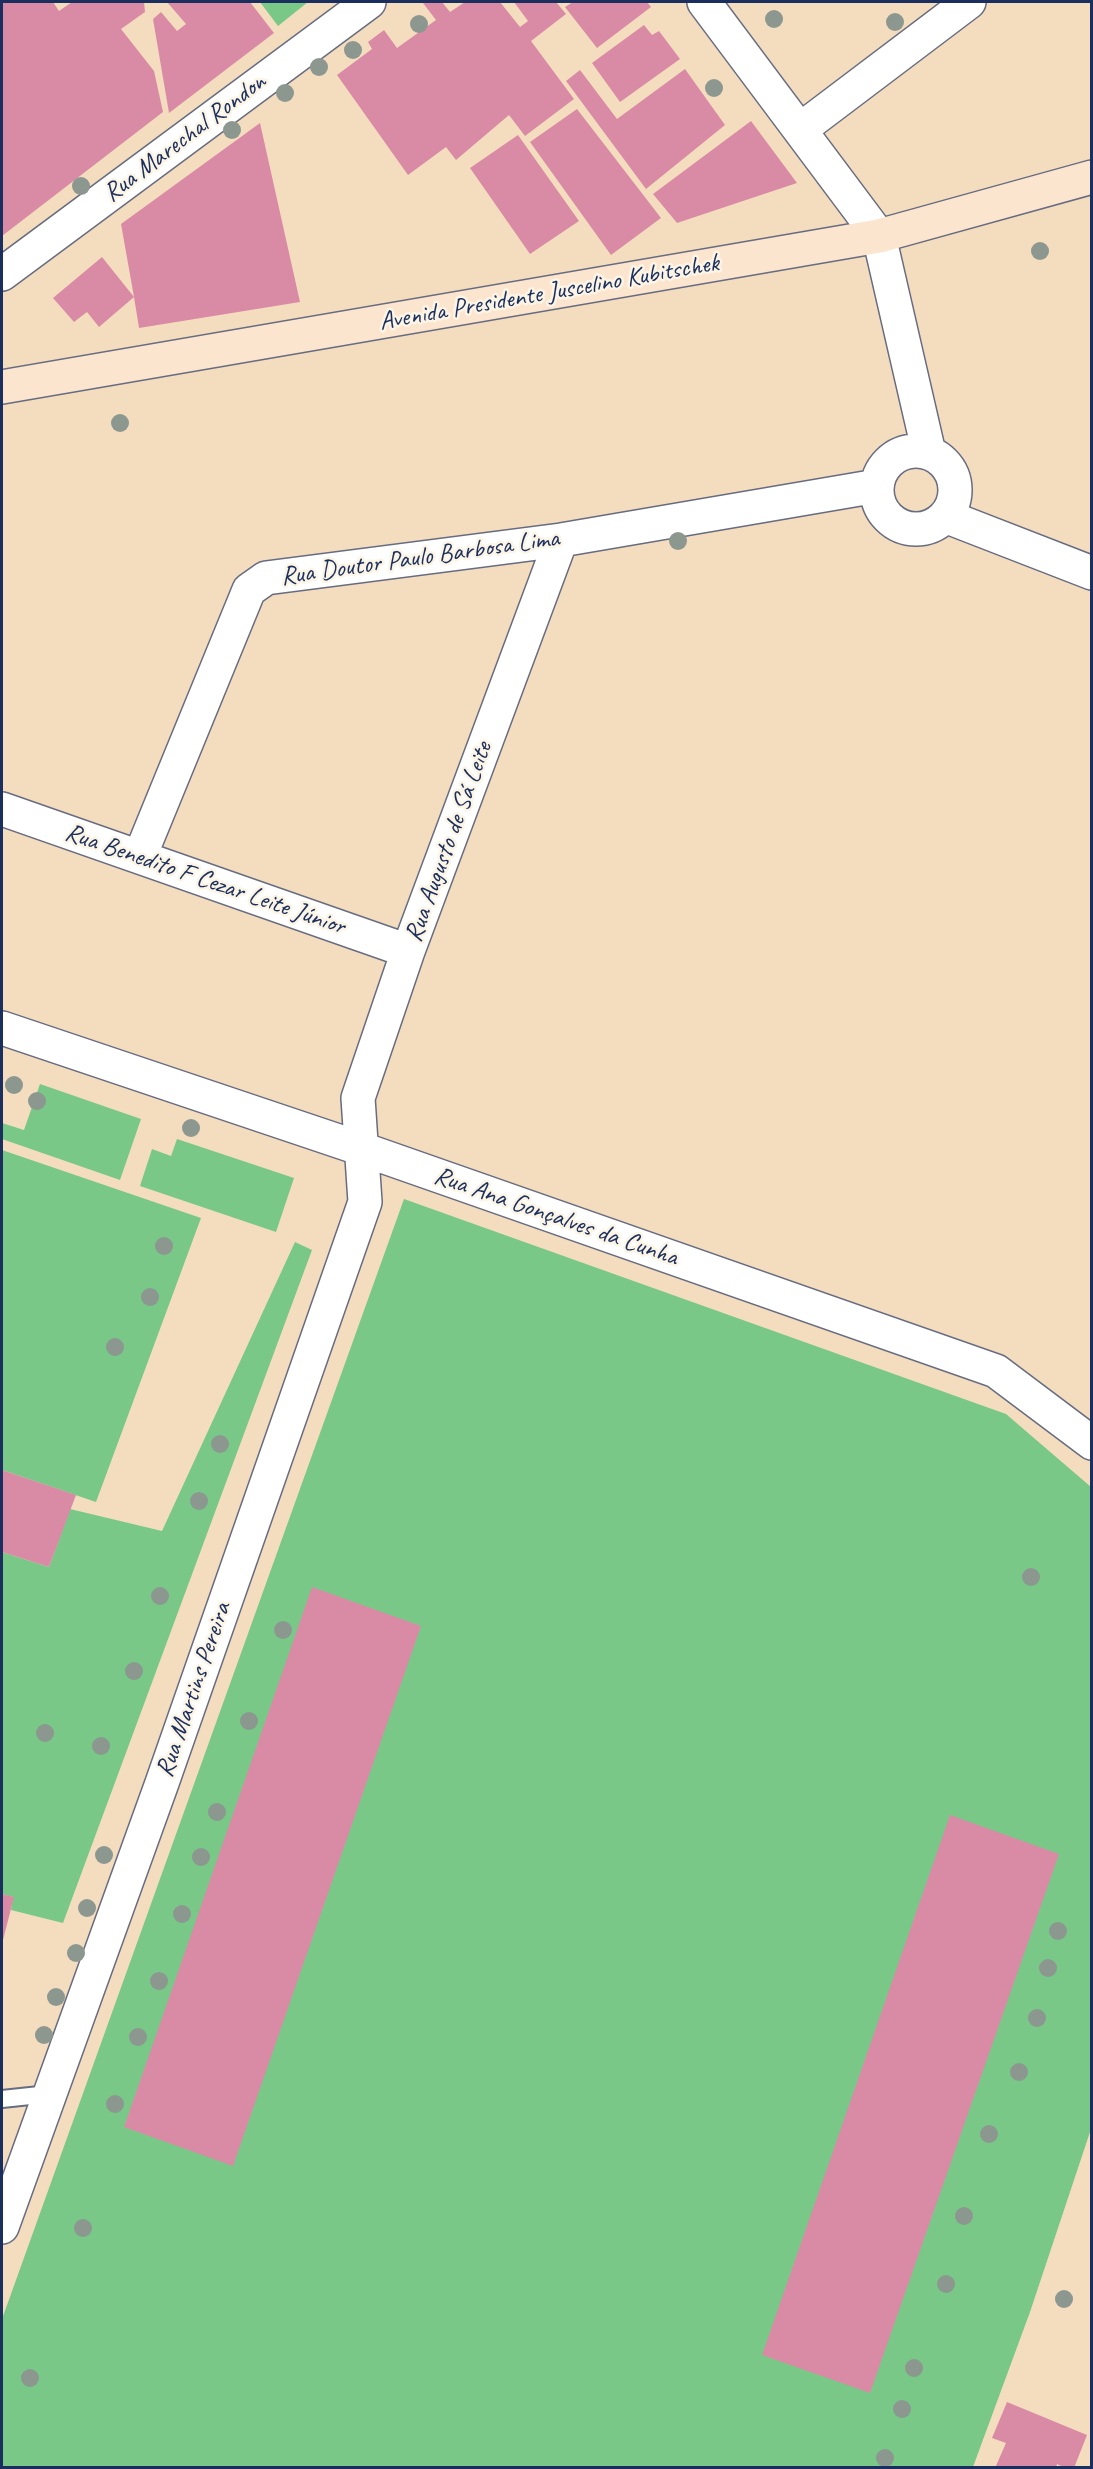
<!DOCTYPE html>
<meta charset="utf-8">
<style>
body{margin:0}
#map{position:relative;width:1093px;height:2469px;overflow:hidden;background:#f4ddbe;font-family:Caveat,sans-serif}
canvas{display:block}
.frame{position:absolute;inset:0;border:3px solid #1b2f5e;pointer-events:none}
</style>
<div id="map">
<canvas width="1093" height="2469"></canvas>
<div class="frame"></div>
</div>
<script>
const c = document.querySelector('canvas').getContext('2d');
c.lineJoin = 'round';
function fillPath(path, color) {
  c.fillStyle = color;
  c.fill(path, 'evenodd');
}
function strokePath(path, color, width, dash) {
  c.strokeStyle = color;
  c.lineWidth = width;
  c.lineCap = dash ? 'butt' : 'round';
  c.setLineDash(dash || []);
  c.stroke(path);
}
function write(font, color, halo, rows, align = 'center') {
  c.font = font + ' Caveat,sans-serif';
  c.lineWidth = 5;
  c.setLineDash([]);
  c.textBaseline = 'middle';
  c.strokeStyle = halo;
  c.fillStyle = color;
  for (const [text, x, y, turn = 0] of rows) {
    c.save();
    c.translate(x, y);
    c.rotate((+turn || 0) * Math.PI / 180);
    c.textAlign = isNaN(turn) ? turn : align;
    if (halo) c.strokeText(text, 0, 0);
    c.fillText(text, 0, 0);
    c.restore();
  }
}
fillPath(new Path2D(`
 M260 2H308L278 26Z
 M40 1084 141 1119 120 1180 2 1139V1123L24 1130Z
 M177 1139 294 1178 276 1232 140 1186 152 1149 171 1156Z
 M2 1150 201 1218 96 1502 2 1470Z
 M404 1199 1006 1414 1091 1487V2129L1030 2312 973 2467H2V2319Z
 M295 1242 312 1250 63 1923 11 1910 13 1897 2 1894V1552L49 1567 70 1509 162 1531Z`), '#79c888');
fillPath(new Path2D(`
 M2 2H53L59 11 72 2H144L145 12 121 29 154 71 163 112 2 236Z
 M167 2H250L274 33 169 113 153 19 161 12 177 31 186 24Z
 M425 2H442L450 12 465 2H500L520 27 528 21 514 2H556L566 14 531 41 574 99 525 136 509 115 456 160 446 147 408 175 337 75 372 49 368 42 384 30 397 48 436 20 423 3Z
 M573 2H647L651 7 597 48 565 7Z
 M644 25 652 35 659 31 680 59 620 102 592 63Z
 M685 69 725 125 646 189 566 81 580 70 617 119Z
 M577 109 661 218 611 255 530 142Z
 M751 121 797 183 677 223 653 194Z
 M260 123 300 302 139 328 134 297 99 327 87 312 74 322 53 298 102 257 134 297 121 224Z
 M518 135 579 221 530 254 470 168Z
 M2 1470 76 1495 49 1567 2 1552Z
 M312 1587 421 1626 233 2166 124 2127Z
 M950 1815 1059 1854 870 2393 762 2355Z
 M2 1894 14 1897 2 1944Z
 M1007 2402 1087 2435 1074 2468H1065L1057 2464 1056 2468H995L1006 2443 992 2438Z`), '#d98ba6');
const lane = new Path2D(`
 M2 2099 49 2094`);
const street = new Path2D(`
 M704 2 879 236 929 453
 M801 129 969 2
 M2 274 369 2
 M877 490a39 39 0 1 1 78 0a39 39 0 1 1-78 0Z
 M945 516 1092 573
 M2 809 408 951
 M140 856 249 590 266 578 561 540 877 486
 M2 1028 362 1149 996 1371 1092 1443
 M2 2227 162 1783 365 1202 358 1098 408 951 561 540`);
const secondary = new Path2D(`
 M2 387 879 236 1092 177`);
strokePath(lane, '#676c80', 20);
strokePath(street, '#676c80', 36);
strokePath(secondary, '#676c80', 36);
strokePath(lane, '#fff', 16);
strokePath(street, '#fff', 33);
strokePath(secondary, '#fce5cf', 33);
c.fillStyle = '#8c9790';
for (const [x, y] of [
 [774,19],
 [895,22],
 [419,24],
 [353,50],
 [319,67],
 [714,88],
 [285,93],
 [232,130],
 [81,186],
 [1040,251],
 [120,423],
 [678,541],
 [14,1085],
 [37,1101],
 [191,1128],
 [164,1246],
 [150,1297],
 [115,1347],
 [220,1444],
 [199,1501],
 [1031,1577],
 [160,1596],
 [283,1630],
 [134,1671],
 [249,1721],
 [45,1733],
 [101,1746],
 [217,1812],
 [104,1855],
 [201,1857],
 [87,1908],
 [182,1914],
 [1058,1931],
 [76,1953],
 [1048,1968],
 [159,1981],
 [56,1997],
 [1037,2018],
 [44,2035],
 [138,2037],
 [1019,2072],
 [115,2104],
 [989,2134],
 [964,2216],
 [83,2228],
 [946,2284],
 [1064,2299],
 [914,2368],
 [30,2378],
 [902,2409],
 [885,2458]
]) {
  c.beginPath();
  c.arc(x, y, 9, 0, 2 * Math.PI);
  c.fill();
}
write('26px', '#1b2f5e', '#fcf5e5', [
 ["Rua Marechal Rondon",185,138,-37],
 ["Avenida Presidente Juscelino Kubitschek",549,293,-10],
 ["Rua Doutor Paulo Barbosa Lima",420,558,-8],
 ["Rua Augusto de Sá Leite",449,842,-70],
 ["Rua Benedito F Cezar Leite Júnior",205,880,19],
 ["Rua Ana Gonçalves da Cunha",556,1217,19],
 ["Rua Martins Pereira",194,1690,-71]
]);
</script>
